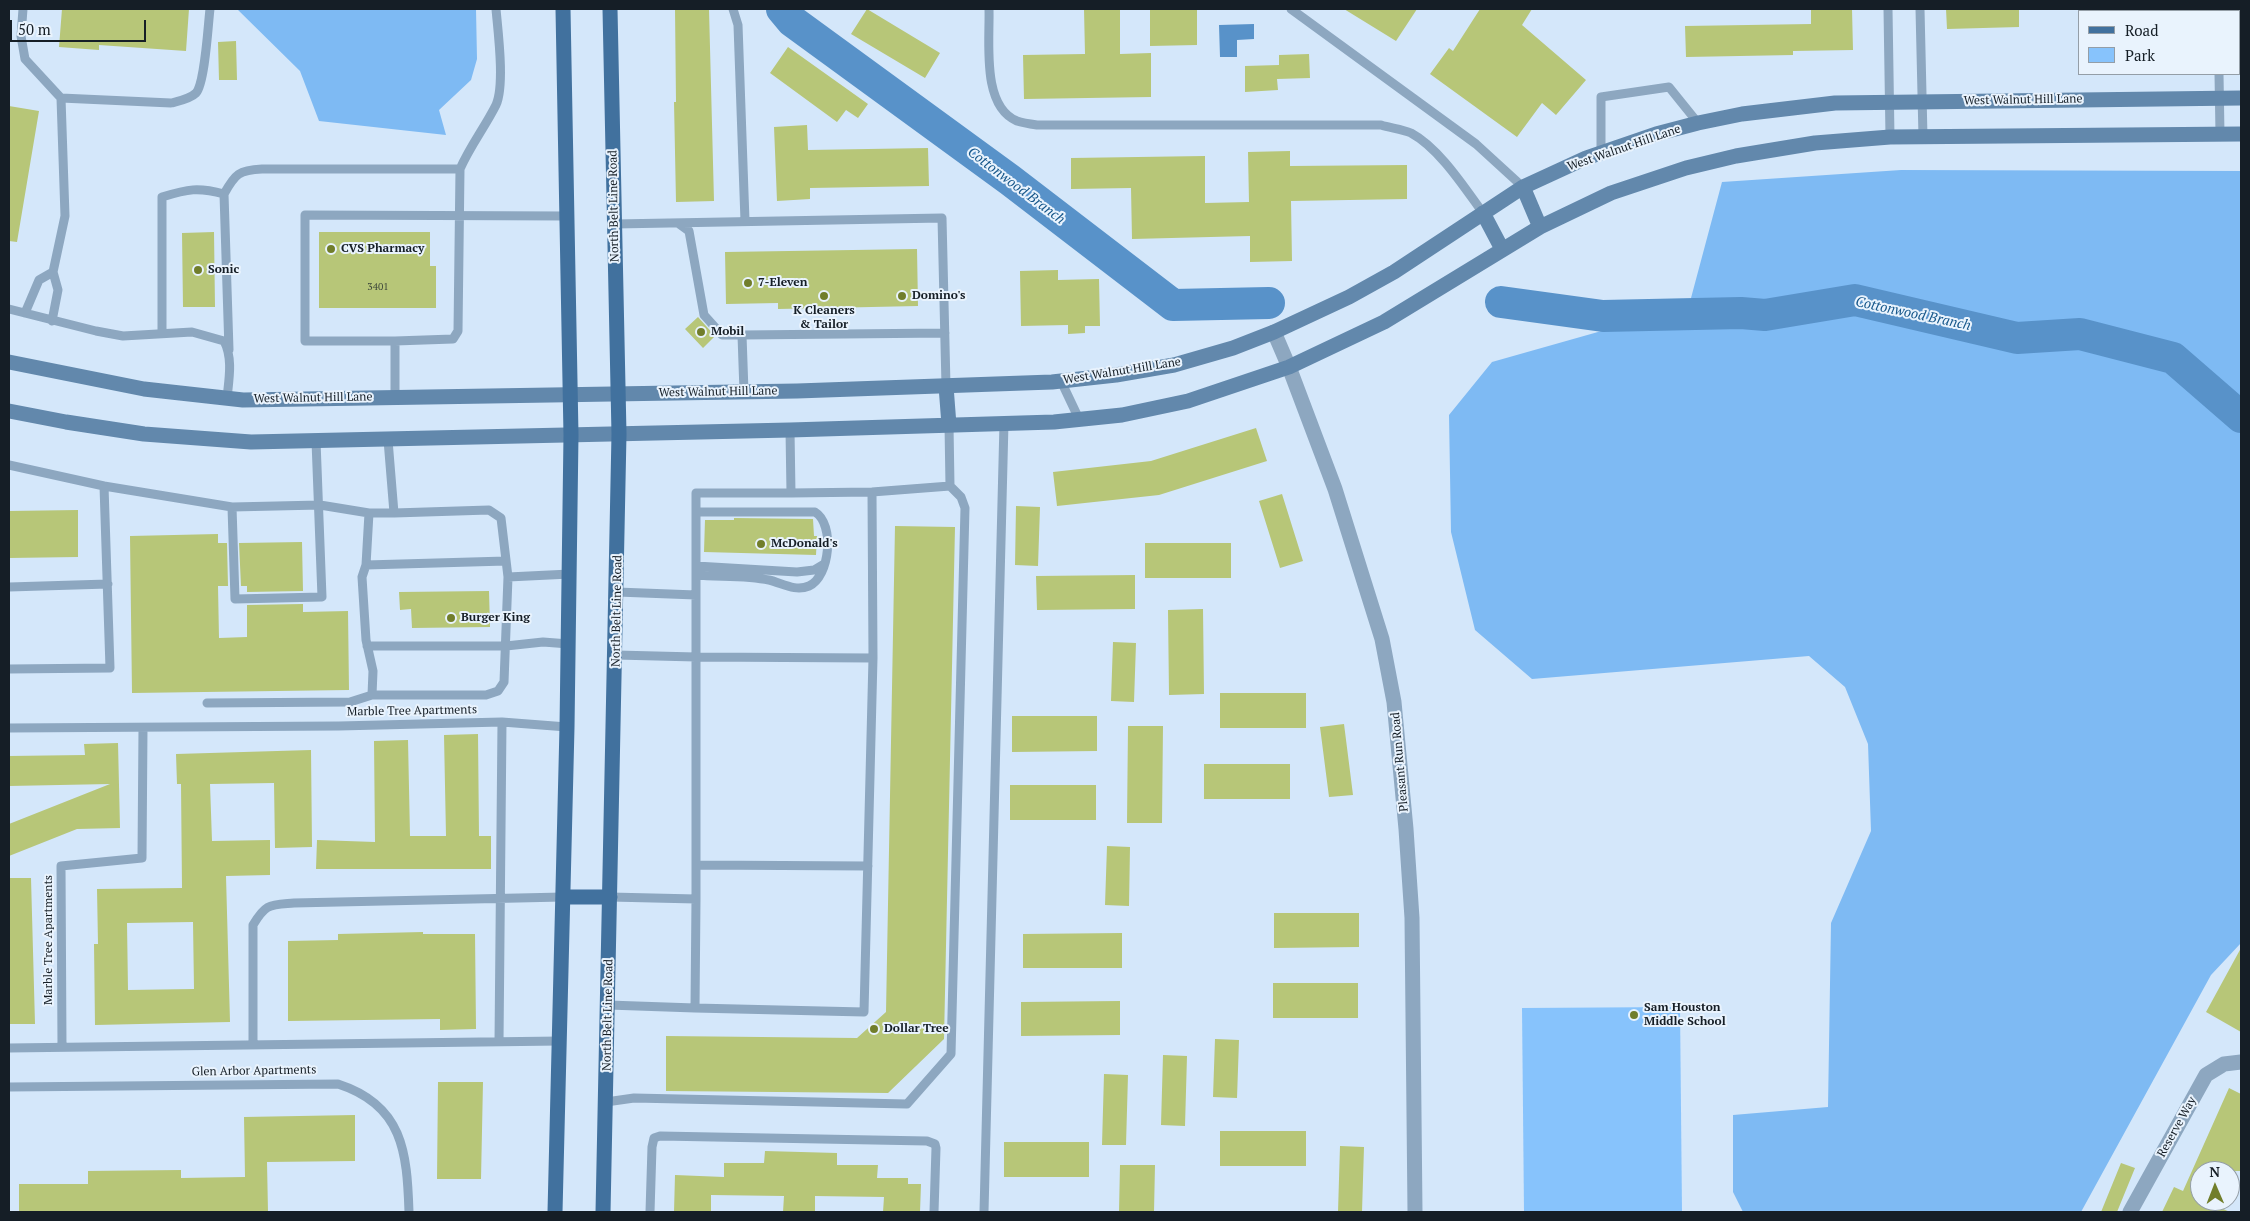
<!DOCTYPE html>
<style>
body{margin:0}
#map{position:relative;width:2250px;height:1221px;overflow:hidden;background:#d4e7fa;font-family:"PT Serif",serif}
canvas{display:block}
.frame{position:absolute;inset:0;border:10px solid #151e26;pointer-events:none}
.legend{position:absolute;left:2078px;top:10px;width:162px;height:65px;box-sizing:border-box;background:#e9f3fd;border:1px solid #949ea7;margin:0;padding:6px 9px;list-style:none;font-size:15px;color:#151e26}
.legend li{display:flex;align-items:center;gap:10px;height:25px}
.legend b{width:25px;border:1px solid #949ea7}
.north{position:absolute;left:2190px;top:1161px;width:50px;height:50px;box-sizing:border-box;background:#e9f3fd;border:1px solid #949ea7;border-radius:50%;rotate:359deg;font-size:14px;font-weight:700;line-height:20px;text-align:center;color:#151e26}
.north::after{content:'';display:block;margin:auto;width:18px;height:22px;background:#717e2b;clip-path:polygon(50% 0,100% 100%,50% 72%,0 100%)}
.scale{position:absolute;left:10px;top:20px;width:136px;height:22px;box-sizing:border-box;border:2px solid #151e26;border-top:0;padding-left:6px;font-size:15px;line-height:18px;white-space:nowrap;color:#151e26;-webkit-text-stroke:4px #e9f3fd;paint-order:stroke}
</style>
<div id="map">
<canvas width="2250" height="1221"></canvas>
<div class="frame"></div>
<ul class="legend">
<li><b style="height:6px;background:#41719e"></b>Road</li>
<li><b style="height:14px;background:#87c3fc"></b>Park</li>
</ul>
<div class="north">N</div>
<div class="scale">50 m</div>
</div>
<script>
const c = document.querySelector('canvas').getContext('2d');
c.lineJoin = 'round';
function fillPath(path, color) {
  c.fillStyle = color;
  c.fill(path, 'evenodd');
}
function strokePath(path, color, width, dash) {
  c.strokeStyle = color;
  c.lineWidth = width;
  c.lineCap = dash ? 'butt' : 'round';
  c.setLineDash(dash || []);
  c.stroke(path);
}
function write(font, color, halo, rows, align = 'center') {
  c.font = font + ' "PT Serif",serif';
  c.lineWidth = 4;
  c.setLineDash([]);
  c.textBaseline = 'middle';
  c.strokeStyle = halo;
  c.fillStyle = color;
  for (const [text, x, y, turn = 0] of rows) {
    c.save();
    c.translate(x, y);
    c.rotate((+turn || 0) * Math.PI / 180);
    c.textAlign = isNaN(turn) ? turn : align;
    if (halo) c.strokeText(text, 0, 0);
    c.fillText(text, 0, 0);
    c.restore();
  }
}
fillPath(new Path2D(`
 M1680 1007 1682 1212H1524L1522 1008Z`), '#87c3fc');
fillPath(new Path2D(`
 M237 9H476L477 59 471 80 439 110 446 135 319 121 300 71Z
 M1901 170 2241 171V943L2211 975 2081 1212H1743L1733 1192V1115L1828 1107 1831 923 1871 831 1868 744 1845 687 1809 656 1532 679 1475 630 1451 532 1449 415 1492 362 1605 330 1687 313 1722 182Z`), '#7ebaf3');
fillPath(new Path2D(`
 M1254 24V39L1237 40V57H1220L1219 25Z`), '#5892c9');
strokePath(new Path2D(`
 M782 9 792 21 1010 180 1173 305 1269 303
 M1501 302 1603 316 1741 313 1765 315 1855 300 2017 338 2080 334 2173 358 2241 417`), '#5892c9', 32);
fillPath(new Path2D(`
 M62 9H189L186 51 99 45V50L59 47Z
 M675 9H709L714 201 676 202 674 102H676Z
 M867 9 940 53 925 78 851 34Z
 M1084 9H1120V54L1151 53V97L1024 99 1023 55 1085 54Z
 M1150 9H1197V45L1150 46Z
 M1344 9H1417L1396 41Z
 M1480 9H1532L1522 25 1586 80 1556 115 1542 103 1517 137 1430 74 1449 48 1453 51Z
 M1811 9H1852L1853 50 1793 51V55L1686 57 1685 26 1811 24Z
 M1946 9H2019V27L1947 29Z
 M236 41 237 80H219L218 42Z
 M788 47 868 104 858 118 846 110 837 122 770 73Z
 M1309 54 1310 78 1277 79 1278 90 1245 92V66L1279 65V55Z
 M9 106 39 111 17 242 9 241Z
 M807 125 808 150 928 148 929 186 810 188V199L777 201 774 127Z
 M1290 151V166L1407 165V199L1291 201 1292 261 1250 262V236L1132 239 1131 188 1071 189V158L1205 156V203L1249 202 1248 152Z
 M214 232 215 307H183L182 233Z
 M319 232H430V266H436V308H319Z
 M917 249 918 306 778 309V303L726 304 725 252Z
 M1058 270V280L1099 279 1100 326H1085V333L1068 334V325L1021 326 1020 271Z
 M698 317 715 336 703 348 685 329Z
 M1256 428 1267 461 1159 495 1057 506 1053 472 1151 461Z
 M1282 494 1303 561 1280 568 1259 501Z
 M1016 506 1040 507 1038 566 1015 565Z
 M78 510V557L9 558V511Z
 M734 518 813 519 814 536H817L816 555 704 552 705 520H734Z
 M895 526 955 527 944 1039 888 1093 666 1091V1036L857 1038 886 1012Z
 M218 534V543H227L228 586H218L219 638 247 637V605L303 604V612L348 611 349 690 132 693 130 536Z
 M302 542 303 591 247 592V586H241L239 543Z
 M1145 543H1231V578H1145Z
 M1135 575V609L1037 610 1036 576Z
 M489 591 490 627 412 628 411 609 400 610 399 592Z
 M1203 609 1204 694 1169 695 1168 610Z
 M1113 642 1136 643 1134 702 1111 701Z
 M1220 693H1306V728H1220Z
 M1012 716H1097V751L1012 752Z
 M1344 724 1353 795 1329 797 1320 727Z
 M1128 726H1163L1162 823H1127Z
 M478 734 479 836H491V869H316L317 840 375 842 374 741 408 740 410 836H446L444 735Z
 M118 743 120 828 77 829 9 856V824L110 784 9 786V756L85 755 84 744Z
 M311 750 312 847 275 848 274 783 210 784 212 841 270 840V875L226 876 230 1022 95 1025 94 944H98L97 889 182 888 181 784H177L176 754ZM193 922 194 989 128 990 127 923Z
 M1204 764H1290V799H1204Z
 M1010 785H1096V820H1010Z
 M1107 846 1130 847 1129 906 1105 905Z
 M9 878H31L35 1024H9Z
 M1274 913H1359V947L1274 948Z
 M423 932V934H475L476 1029 440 1030V1019L288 1021V941L338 940V934Z
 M1122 933V968H1023V934Z
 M2241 948V1032L2206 1012Z
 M1273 983H1358V1018H1273Z
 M1120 1001V1035L1021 1036V1002Z
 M1215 1039 1239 1040 1237 1098 1213 1097Z
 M1163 1055 1187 1056 1185 1126 1161 1125Z
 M1104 1074 1128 1075 1126 1145H1102Z
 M438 1082H483L481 1179H437Z
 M2229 1088 2241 1094V1171H2200V1201H2205L2230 1212H2162L2174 1187 2183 1191Z
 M355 1115V1161L267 1162 268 1212H19V1184H88V1171L181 1170V1178L245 1177 244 1117Z
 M1220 1131H1306V1166H1220Z
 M1004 1142H1089V1177H1004Z
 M1340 1146 1364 1147 1362 1212H1338Z
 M765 1151 837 1153V1165H878L877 1178H908V1184H921L920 1212H883L884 1197 815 1196V1212H783L784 1196 711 1195V1212H674L675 1175 724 1177V1163H764Z
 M2121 1163 2135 1168 2117 1212H2101Z
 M1120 1165H1155L1154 1212H1119Z`), '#b7c678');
strokePath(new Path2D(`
 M23 9 21 36 25 59 61 98 65 216 53 272
 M733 9 738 25 745 221
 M989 9C990 41 981 106 1017 121 1023 123 1030 124 1037 125H1381C1390 128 1402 129 1411 133 1439 148 1464 187 1483 213
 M1291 9 1476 144 1523 187
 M1888 9 1890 137
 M1920 9 1923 137
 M2218 9V11
 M2219 74 2220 134
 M61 98 171 103C179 101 190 99 196 93 205 83 208 25 210 9
 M1601 153V97L1669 87 1698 123
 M678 223 689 231 704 315 722 335H742L744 392
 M615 224 942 218 946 386
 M9 309 96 331 123 336 192 332 224 341C233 358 229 379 227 398
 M25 313 39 280 53 272 58 290 52 321
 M162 333V197C188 189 198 187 224 194
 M742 335 945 333
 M395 341H305V215L567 216
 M229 350 224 194C235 174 239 170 262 169H460
 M1061 381 1079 419
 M395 397V341L453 339 458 331 460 169C470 146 485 127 496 105 505 85 498 32 496 9
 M790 430 791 493 872 492 950 486 949 425
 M9 465 104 486
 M232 507 235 599 322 597 316 441
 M366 565 506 561
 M696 566 797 572 814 570 824 564
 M696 575C719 577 746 575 769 580 782 583 795 592 809 586 830 577 835 524 815 512H696
 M508 577 570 574
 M9 587 108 584
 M696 595V493H791
 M367 646H506L543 642 569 644
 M616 655 696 657V595L617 592
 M9 669 110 668 104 486 232 507 320 505 369 513
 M372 695 373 671 366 640 362 577 366 565 369 513H394
 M207 703 350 702 372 695H486L498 691 504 682 508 577 501 518 489 510 394 513 388 440
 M9 728 339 726 502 722 567 727
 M696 865 868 866
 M610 897 696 899V657L873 658 872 492
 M696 899 695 1008 864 1012 873 658
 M608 1005 695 1008
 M499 1042 502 722
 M253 1045V925C266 903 270 905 294 903L563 897
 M62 1047 61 866 142 858 143 728
 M9 1048 560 1041
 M9 1087 338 1084C403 1105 407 1152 409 1212
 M606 1102 634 1098 907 1104 951 1054 965 508 961 497 950 486
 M650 1212 652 1147 654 1138 660 1136 927 1141 935 1144 936 1148 934 1212
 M984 1212 1004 423`), '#8da7c0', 9);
strokePath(new Path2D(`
 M1274 332 1289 367
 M2130 1212 2206 1075 2224 1064 2241 1062`), '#8da7c0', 15);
strokePath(new Path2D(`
 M1289 367 1335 489 1382 639 1394 702 1406 829 1412 918 1415 1212`), '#8da7c0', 15);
strokePath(new Path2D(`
 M1523 187 1540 227
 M1483 213 1502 249
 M9 362 144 389 243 400 797 391 1052 382 1116 375 1174 365 1233 348 1274 332 1349 297 1394 272 1523 187 1586 158 1656 134 1698 123 1742 114 1835 103 2241 98
 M946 386 949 425
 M9 411 66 422 144 434 251 442 790 430 1054 422 1122 415 1188 401 1289 367 1384 322 1540 227 1611 193 1686 168 1736 156 1815 143 1890 137 2241 134`), '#6288ac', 15);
strokePath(new Path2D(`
 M563 897H610
 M555 1212 567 727 571 435 563 9
 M603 1212 619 434 610 9`), '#41719e', 15);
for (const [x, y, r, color] of [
 [331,249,5,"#717e2b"],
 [198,270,5,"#717e2b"],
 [748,283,5,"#717e2b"],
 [824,296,5,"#717e2b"],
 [902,296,5,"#717e2b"],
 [701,332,5,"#717e2b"],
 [761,544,5,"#717e2b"],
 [451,618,5,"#717e2b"],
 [1634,1015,5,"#717e2b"],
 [874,1029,5,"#717e2b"]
]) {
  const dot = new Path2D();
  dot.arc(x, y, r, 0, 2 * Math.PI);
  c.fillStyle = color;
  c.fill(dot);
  strokePath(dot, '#e9f3fd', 2);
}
write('10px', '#3e483a', null, [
 ["3401",378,287]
]);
write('12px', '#151e26', '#e9f3fd', [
 ["West Walnut Hill Lane",2023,100,-1],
 ["West Walnut Hill Lane",1624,148,-19],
 ["North Belt Line Road",614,206,-91],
 ["West Walnut Hill Lane",1122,371,-9],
 ["West Walnut Hill Lane",718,392,-1],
 ["West Walnut Hill Lane",313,398,-1],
 ["North Belt Line Road",617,611,-89],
 ["Marble Tree Apartments",412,711,-1],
 ["Pleasant Run Road",1400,762,-95],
 ["Marble Tree Apartments",49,940,-90],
 ["North Belt Line Road",608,1015,-89],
 ["Glen Arbor Apartments",254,1071,-1],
 ["Reserve Way",2177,1127,-61]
]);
write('bold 12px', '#151e26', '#e9f3fd', [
 ["CVS Pharmacy",341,249],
 ["Sonic",208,270],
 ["7-Eleven",758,283],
 ["Domino's",912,296],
 ["K Cleaners",824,311,"center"],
 ["& Tailor",824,325,"center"],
 ["Mobil",711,332],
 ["McDonald's",771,544],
 ["Burger King",461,618],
 ["Sam Houston",1644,1008],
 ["Middle School",1644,1022],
 ["Dollar Tree",884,1029]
], 'left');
write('italic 14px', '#15568a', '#e9f3fd', [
 ["Cottonwood Branch",1016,186,37],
 ["Cottonwood Branch",1913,314,12]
]);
</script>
